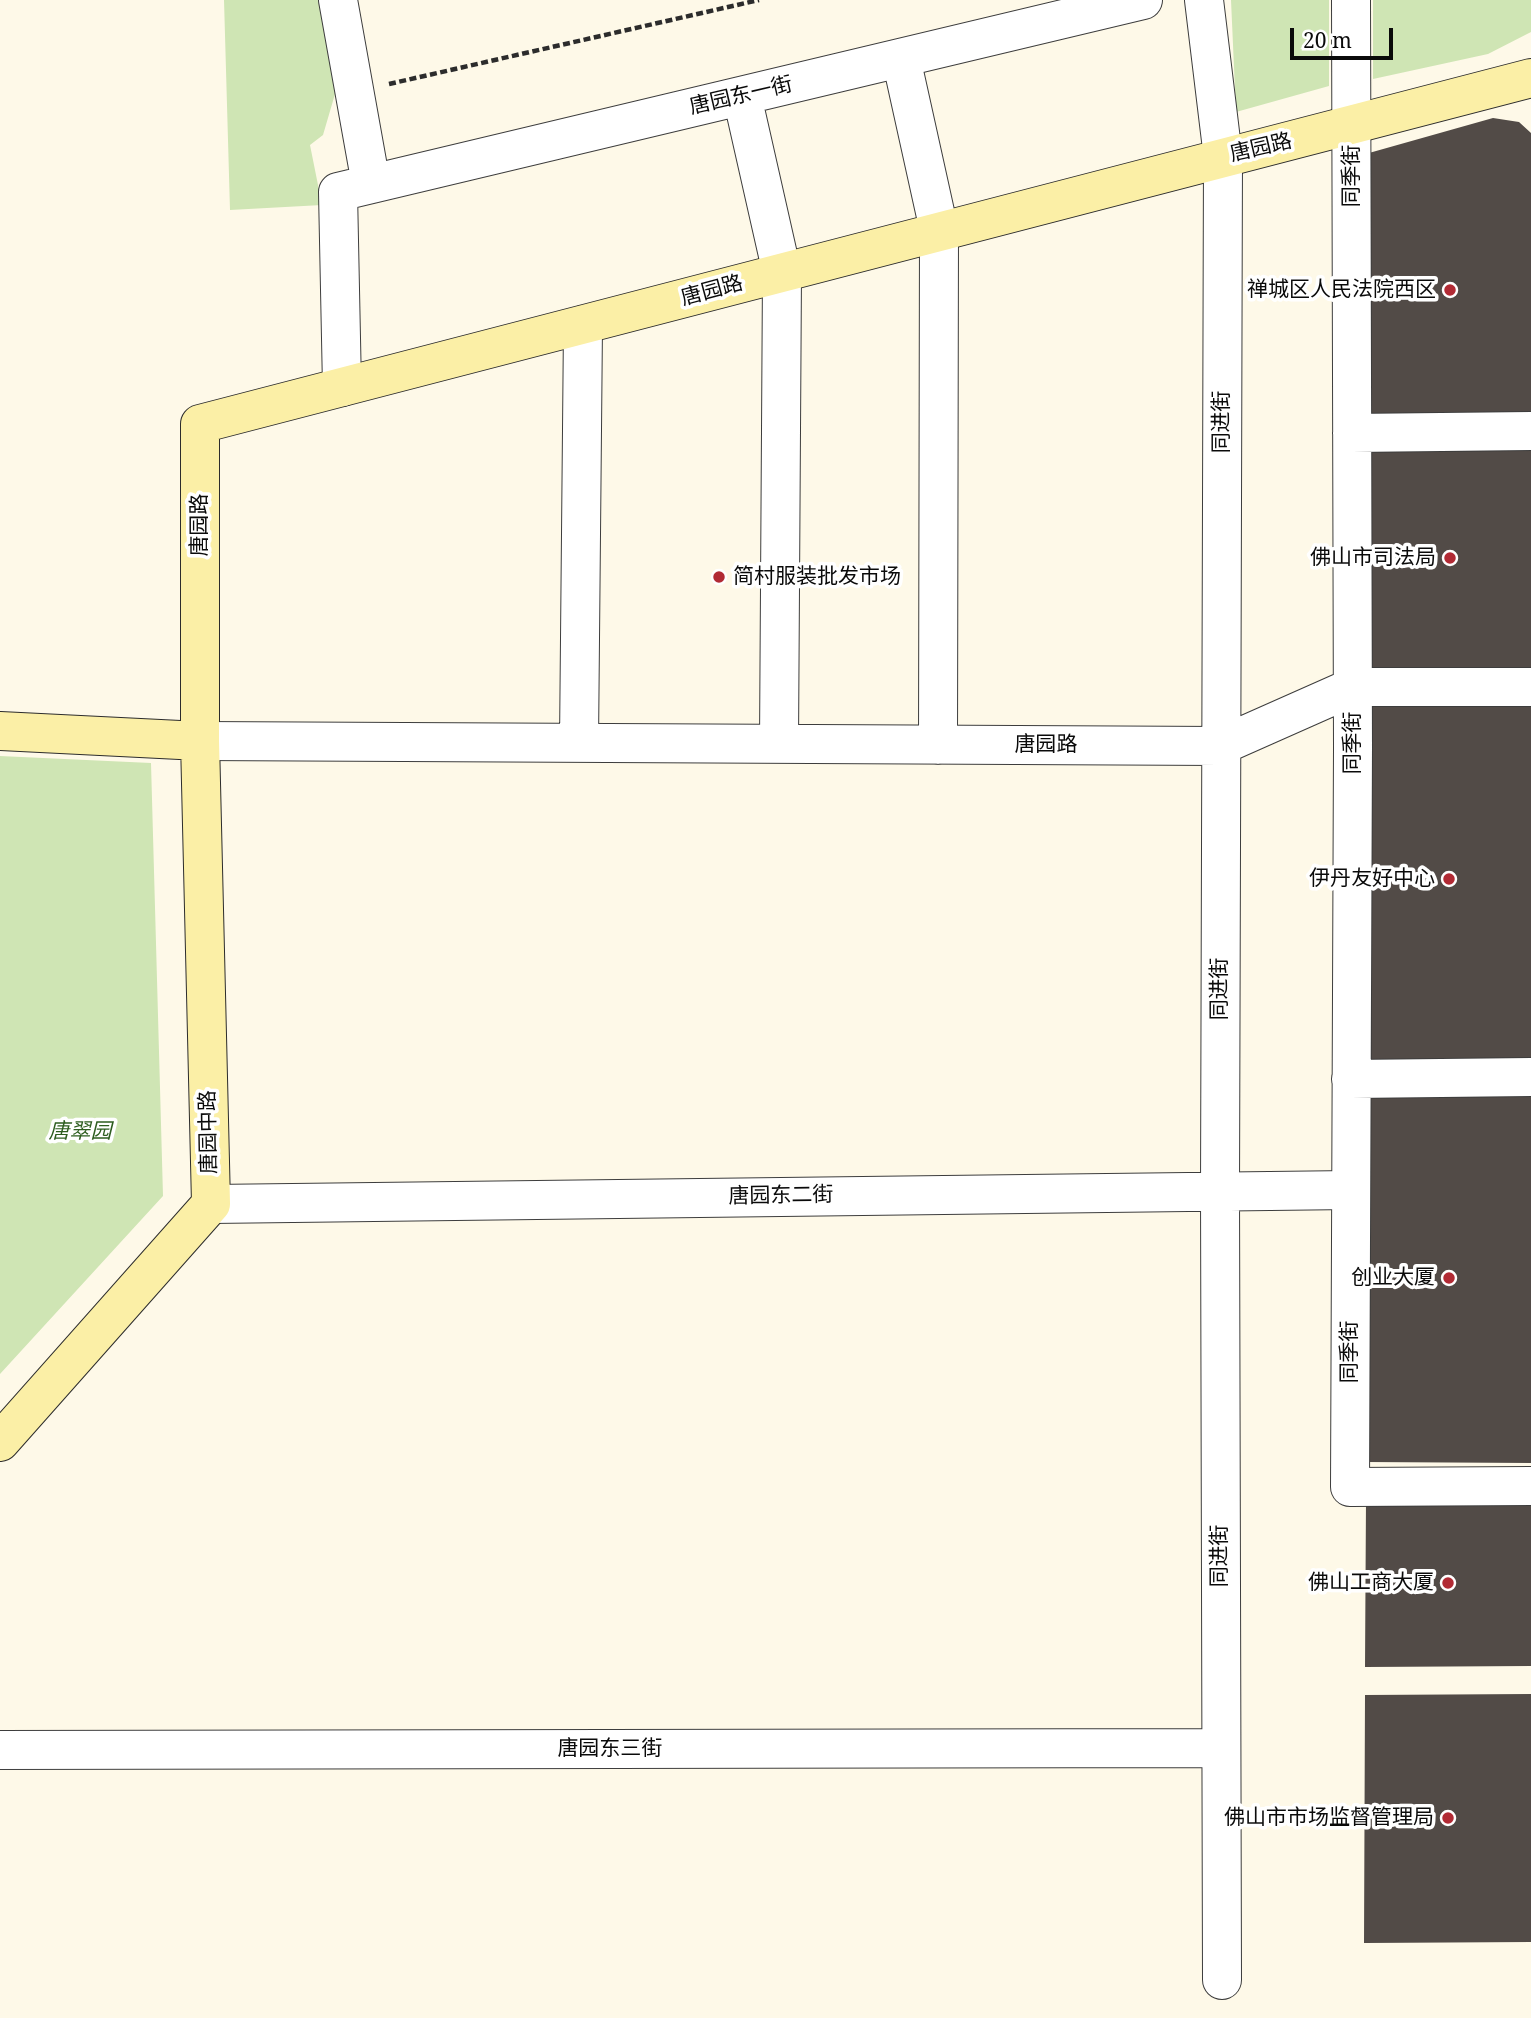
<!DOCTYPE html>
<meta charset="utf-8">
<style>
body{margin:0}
#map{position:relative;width:1531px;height:2018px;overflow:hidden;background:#fef9e8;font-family:"Noto Serif",serif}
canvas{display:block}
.scale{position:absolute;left:1290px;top:28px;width:103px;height:32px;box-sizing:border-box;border:4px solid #0a0a0a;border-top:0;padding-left:9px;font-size:21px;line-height:24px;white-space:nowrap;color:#0a0a0a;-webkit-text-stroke:5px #fff;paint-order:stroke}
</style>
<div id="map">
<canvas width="1531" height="2018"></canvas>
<div class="scale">20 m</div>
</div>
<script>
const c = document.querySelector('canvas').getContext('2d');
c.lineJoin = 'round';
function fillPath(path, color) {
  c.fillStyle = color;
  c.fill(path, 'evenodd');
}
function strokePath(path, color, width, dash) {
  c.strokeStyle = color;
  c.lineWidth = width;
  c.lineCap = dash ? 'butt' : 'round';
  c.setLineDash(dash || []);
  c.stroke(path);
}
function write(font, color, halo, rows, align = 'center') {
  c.font = font + ' "Noto Serif","Noto Sans SC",serif';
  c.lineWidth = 7;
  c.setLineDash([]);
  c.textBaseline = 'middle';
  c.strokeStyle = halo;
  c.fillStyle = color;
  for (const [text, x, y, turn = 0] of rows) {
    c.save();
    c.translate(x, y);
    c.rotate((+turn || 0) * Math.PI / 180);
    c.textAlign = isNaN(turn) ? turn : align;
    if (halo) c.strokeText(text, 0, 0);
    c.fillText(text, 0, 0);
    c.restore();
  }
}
fillPath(new Path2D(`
 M224 0H320L335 94 323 135 310 145 322 205 230 210Z
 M1231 0H1329V86L1236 112Z
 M1373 0H1531V32L1488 54 1373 79Z
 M0 756 151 763 163 1196 0 1374Z`), '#cfe5b4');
fillPath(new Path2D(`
 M1493 118 1519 122 1531 133V428L1370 430 1369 153Z
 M1369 443 1531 444V673L1369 674Z
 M1531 698V1058L1367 1060V699Z
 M1531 1092V1463L1366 1462 1367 1093Z
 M1531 1498V1666L1365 1667 1366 1500Z
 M1531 1694V1942L1364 1943 1365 1695Z`), '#524b47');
const street = new Path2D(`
 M338 0 371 184
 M1204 0 1223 157 1220 1191 1222 1980
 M1351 0 1353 746 1350 1487 1531 1486
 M901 58 939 230 938 745
 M742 96 782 273 779 743
 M342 387 338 192 1143 0
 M1352 433 1531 431
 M200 741 1220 746 1353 687H1531
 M579 743 583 325
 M1351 1079 1531 1077
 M211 1204 1351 1190
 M0 1750 1220 1748`);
const secondary = new Path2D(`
 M0 731 200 741
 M0 1442 211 1204 200 741V424L1531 78`);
strokePath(street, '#3d3d3d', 40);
strokePath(secondary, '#2c2c2c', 40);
strokePath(new Path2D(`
 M389 84 759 0`), '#2c2c2c', 4.5, [7, 3.5]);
strokePath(street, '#fff', 38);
strokePath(secondary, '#fbefa6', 38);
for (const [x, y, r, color] of [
 [1450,290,7,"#b12a34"],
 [1450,558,7,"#b12a34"],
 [719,577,7,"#b12a34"],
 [1449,879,7,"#b12a34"],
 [1449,1278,7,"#b12a34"],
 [1448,1583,7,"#b12a34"],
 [1448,1818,7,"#b12a34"]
]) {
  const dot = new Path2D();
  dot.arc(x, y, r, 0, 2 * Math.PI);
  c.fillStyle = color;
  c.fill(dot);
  strokePath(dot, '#fff', 2.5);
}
write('21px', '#0a0a0a', '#fff', [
 ["唐园东一街",741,96,-13],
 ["唐园路",1261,148,-13],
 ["同季街",1352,176,-90],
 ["唐园路",712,291,-15],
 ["同进街",1222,422,-90],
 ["唐园路",200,525,-90],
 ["同季街",1353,743,-90],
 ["唐园路",1046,745],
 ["同进街",1220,989,-90],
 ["唐园中路",209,1132,-91],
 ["唐园东二街",781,1196,-1],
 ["同季街",1350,1352,-90],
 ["同进街",1220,1556,-90],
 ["唐园东三街",610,1749]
]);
write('21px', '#0a0a0a', '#fff', [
 ["禅城区人民法院西区",1436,290],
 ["佛山市司法局",1436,558],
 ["简村服装批发市场",733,577,"left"],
 ["伊丹友好中心",1435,879],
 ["创业大厦",1435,1278],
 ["佛山工商大厦",1434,1583],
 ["佛山市市场监督管理局",1434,1818]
], 'right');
write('italic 21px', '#2d5d1f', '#fff', [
 ["唐翠园",80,1132]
]);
</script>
